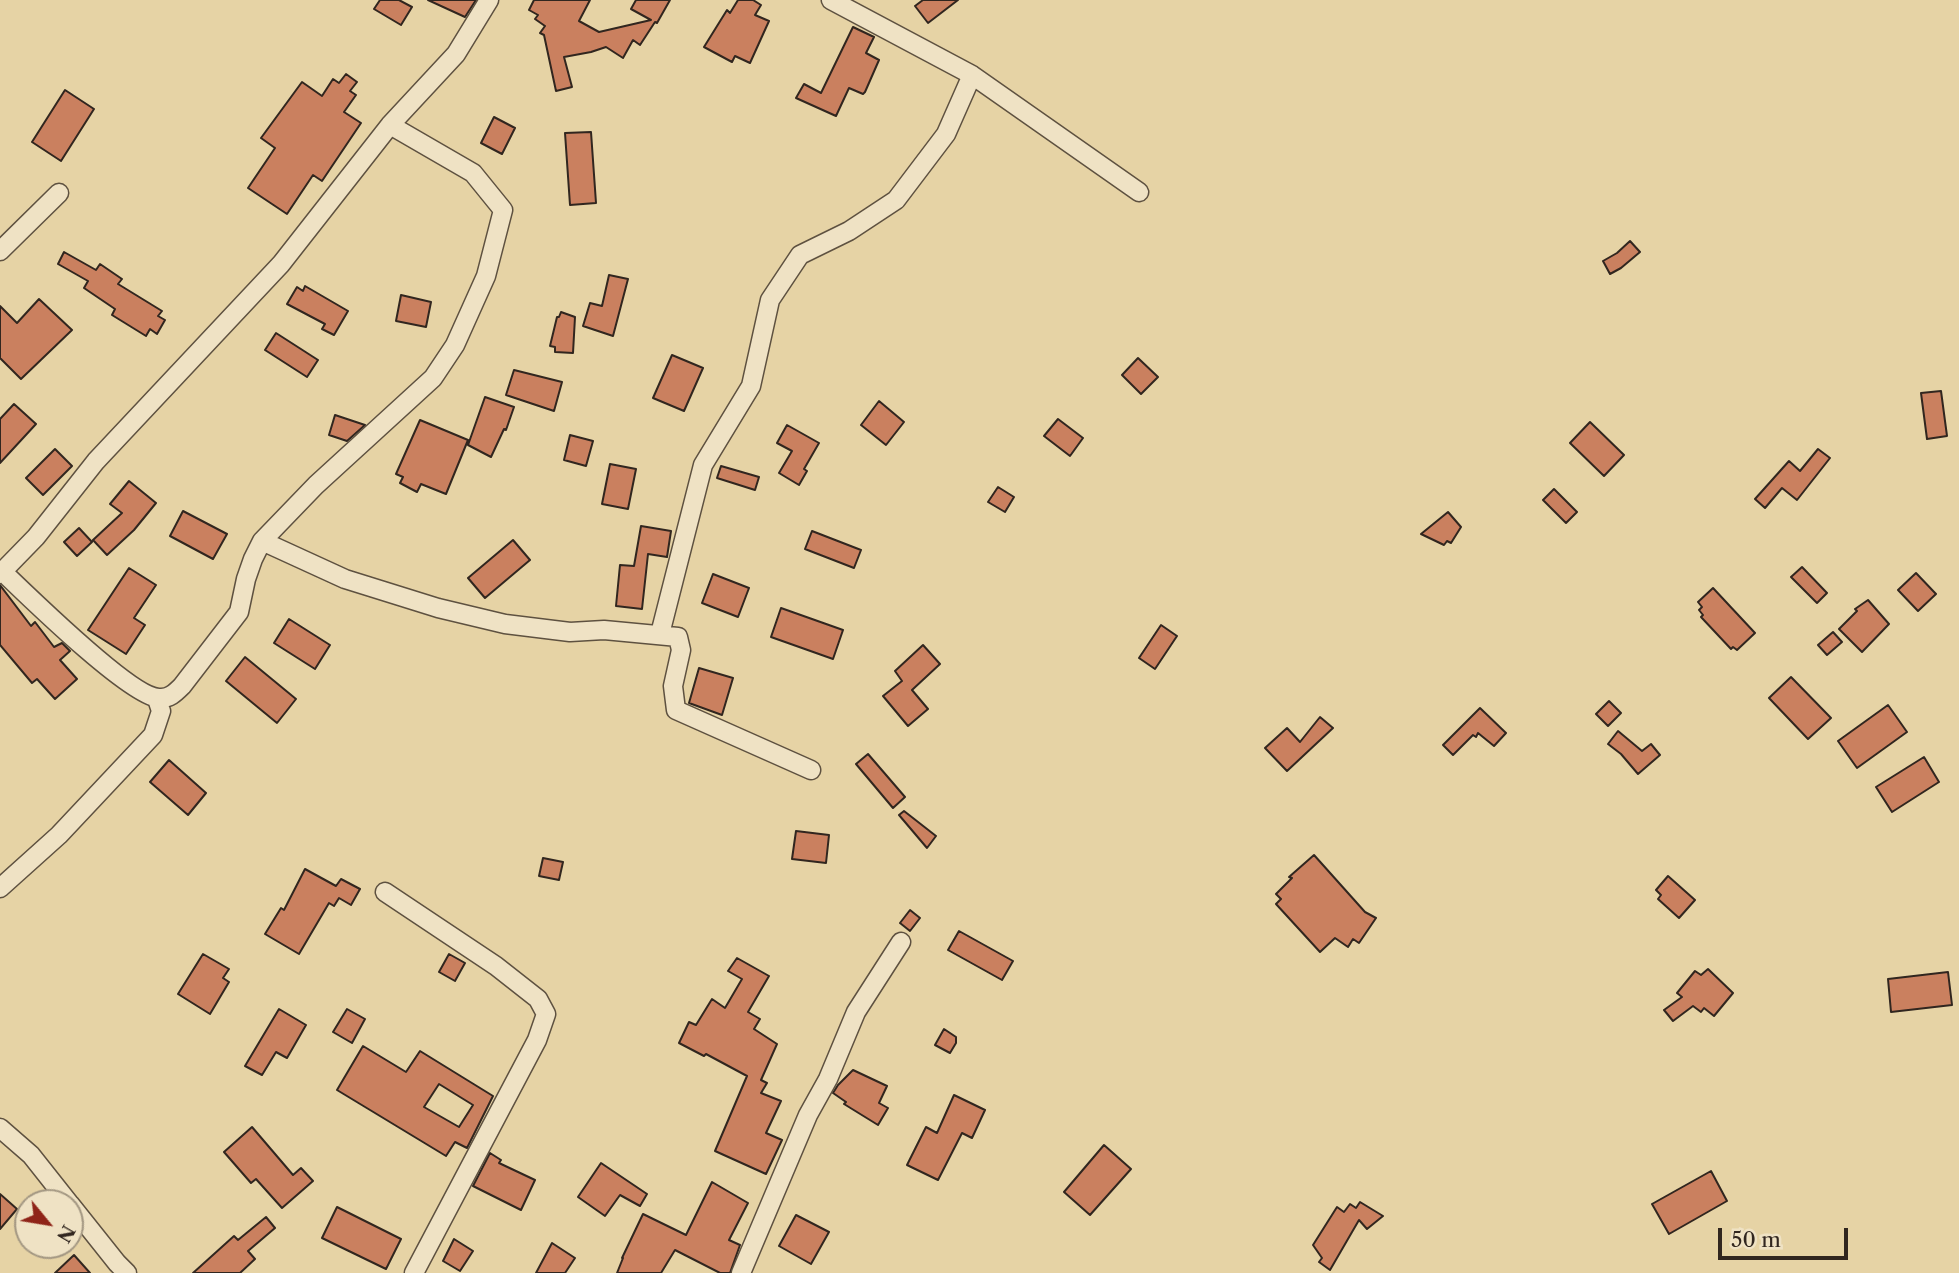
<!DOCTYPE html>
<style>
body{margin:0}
#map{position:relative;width:1959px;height:1273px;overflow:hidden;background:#e6d3a5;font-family:"Libre Caslon Text",serif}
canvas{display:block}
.north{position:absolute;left:14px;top:1189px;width:70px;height:70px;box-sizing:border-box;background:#efe2c4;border:2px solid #a39782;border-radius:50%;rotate:120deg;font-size:19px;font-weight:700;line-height:28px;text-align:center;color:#31261f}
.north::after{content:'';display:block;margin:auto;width:24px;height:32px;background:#8f2418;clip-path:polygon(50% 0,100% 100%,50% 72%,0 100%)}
.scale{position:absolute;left:1718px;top:1228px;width:130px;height:32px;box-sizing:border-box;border:4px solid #31261f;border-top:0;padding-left:9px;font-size:21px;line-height:24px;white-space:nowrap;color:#31261f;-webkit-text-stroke:5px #efe2c4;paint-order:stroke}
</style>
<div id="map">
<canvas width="1959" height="1273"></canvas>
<div class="north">N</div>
<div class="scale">50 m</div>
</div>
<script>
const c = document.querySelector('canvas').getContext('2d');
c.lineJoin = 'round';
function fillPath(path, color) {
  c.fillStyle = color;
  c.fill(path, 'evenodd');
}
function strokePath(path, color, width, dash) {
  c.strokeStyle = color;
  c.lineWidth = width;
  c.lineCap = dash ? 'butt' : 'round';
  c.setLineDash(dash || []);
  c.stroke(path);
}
const building = new Path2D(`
 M380 0H399L412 7 401 25 374 9Z
 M428 0H476L465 17Z
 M534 0H590L579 21 599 32 651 20 631 9 636 0H670L657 23 655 22 640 45 633 40 623 58 606 47 591 52 564 57 572 87 556 91 544 35 540 33 545 26 535 19 538 15 529 10Z
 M738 0H753L761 5 755 15 769 21 750 63 735 56 732 62 704 47 727 10 730 13Z
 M923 0H958L928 23 915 6Z
 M853 27 874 37 866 53 879 60 865 92 863 94 849 88 836 116 796 98 804 84 821 93Z
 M346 74 357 82 350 91 356 95 344 112 361 123 322 181 313 175 287 214 248 188 275 148 261 138 302 82 322 96 333 79 339 83Z
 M65 90 94 109 61 161 32 142Z
 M494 117 515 128 502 154 481 143Z
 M591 132 596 203 570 205 565 133Z
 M1630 241 1640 252 1621 268 1610 274 1603 261 1617 253Z
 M64 252 96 270 100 264 122 279 118 284 162 311 158 316 165 320 157 334 150 329 146 336 112 315 115 309 84 288 88 281 58 264Z
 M609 275 628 279 613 336 583 326 590 303 602 306Z
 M305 286 348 311 334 335 322 329 325 324 287 304 297 287 303 291Z
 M401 295 431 302 426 327 396 321Z
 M39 299 72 330 21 379 0 358V306L17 323Z
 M561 312 575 317 573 353 555 352V347L550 346 557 317H559Z
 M276 333 318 360 307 377 265 350Z
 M672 355 703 368 684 411 653 398Z
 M1138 358 1158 377 1141 394 1122 375Z
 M514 370 562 382 554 411 506 395Z
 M1941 391 1947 436 1927 439 1921 393Z
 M485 397 514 407 506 430 504 429 491 457 468 445Z
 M879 401 904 422 886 445 861 425Z
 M14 404 36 424 0 463V419Z
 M335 415 365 425 347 441 329 435Z
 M1058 419 1083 438 1070 456 1044 436Z
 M420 420 468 440 446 494 421 484 417 492 400 483 403 477 396 474Z
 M1590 422 1624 455 1604 476 1570 443Z
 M787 425 819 443 804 469 807 471 799 485 779 473 792 451 777 443Z
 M570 435 593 441 586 466 564 460Z
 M55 449 72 466 43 495 26 478Z
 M1818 449 1830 458 1797 500 1782 488 1765 508 1755 499 1789 461 1800 471Z
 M610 464 636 469 628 509 602 504Z
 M721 466 759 477 755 490 717 478Z
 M129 481 156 503 134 530 107 555 93 540 122 513 110 504Z
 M998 487 1014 497 1005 512 988 502Z
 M1554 489 1577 512 1566 523 1543 500Z
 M183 511 227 534 213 559 170 536Z
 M1448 512 1461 527 1451 543 1447 541 1444 545 1421 534Z
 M641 526 671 531 667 557 648 554 642 609 616 606 620 565 634 566Z
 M79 528 92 542 77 556 64 542Z
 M812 531 861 550 854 568 805 549Z
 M513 540 530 560 485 598 468 578Z
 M1802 567 1827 593 1817 603 1791 577Z
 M129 568 156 585 134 618 145 625 126 654 88 630Z
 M1916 573 1936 594 1918 611 1898 590Z
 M713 574 749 588 738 617 702 603Z
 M0 585 31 626 35 622 54 647 62 643 70 651 60 660 77 679 55 699 37 679 32 683 0 645Z
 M1713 588 1755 633 1737 650 1733 647 1731 649 1701 617 1703 615 1699 610 1702 607 1698 602Z
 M1868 600 1889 624 1862 652 1839 629 1857 611 1855 609Z
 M781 608 843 630 833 659 771 637Z
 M289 619 330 645 315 669 274 643Z
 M1161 625 1177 636 1155 669 1139 658Z
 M1833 632 1842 642 1827 655 1818 645Z
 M923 645 940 664 912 690 928 709 908 726 883 696 902 681 895 671Z
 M245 657 296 699 277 723 226 681Z
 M699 668 733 678 722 715 689 703Z
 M1791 677 1831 718 1808 739 1769 698Z
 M1609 701 1621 713 1608 726 1596 714Z
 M1888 705 1907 732 1857 768 1838 741Z
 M1480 708 1506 733 1494 746 1478 733 1476 737 1473 735 1453 755 1443 745Z
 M1320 717 1333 728 1287 771 1265 748 1287 728 1300 742Z
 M1618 731 1642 751 1651 744 1660 755 1638 774 1621 754 1608 744Z
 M868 754 905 797 893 808 856 764Z
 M1924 757 1939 782 1892 812 1876 787Z
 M169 760 206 793 188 815 150 782Z
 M904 811 936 836 927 848 899 815Z
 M796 831 829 835 826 863 792 859Z
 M1314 855 1365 912 1376 918 1359 943 1353 939 1348 947 1335 938 1320 952 1276 904 1281 899 1276 894 1292 878 1289 877Z
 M543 858 563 862 559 880 539 876Z
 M305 869 336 886 341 879 360 889 351 905 339 898 334 906 329 903 299 954 265 934 281 908 284 910Z
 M1668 876 1695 900 1679 918 1658 899 1661 895 1656 890Z
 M910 910 920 918 910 931 900 923Z
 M959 931 1013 961 1002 980 948 950Z
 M203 954 229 969 223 978 229 982 210 1014 178 994Z
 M449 954 465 963 455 981 439 972Z
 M737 958 769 976 748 1012 760 1019 754 1029 777 1044 761 1080 767 1083 761 1093 781 1101 766 1133 782 1140 766 1174 715 1151 747 1076 706 1054 704 1056 679 1043 689 1022 696 1025 712 999 725 1008 742 979 728 971Z
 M1708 969 1733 993 1714 1016 1704 1008 1701 1012 1693 1006 1673 1021 1664 1010 1682 997 1677 993 1695 971 1701 975Z
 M1948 972 1952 1005 1891 1012 1888 979Z
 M279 1009 306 1025 287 1058 276 1052 262 1075 245 1066Z
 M347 1009 365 1019 352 1043 333 1032Z
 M944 1029 956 1037V1043L950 1053 935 1045Z
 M363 1046 406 1072 420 1051 493 1096 467 1148 455 1142 446 1156 337 1090ZM439 1084 473 1105 459 1127 424 1107Z
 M853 1070 887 1086 879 1103 888 1108 878 1125 844 1104 846 1102 833 1093 838 1085Z
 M954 1095 985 1110 972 1138 962 1133 938 1180 907 1165 926 1127 937 1133Z
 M252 1127 293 1175 301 1168 313 1181 282 1208 256 1179 251 1183 224 1152Z
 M1104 1145 1131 1169 1090 1215 1064 1192Z
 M490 1153 501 1160 499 1163 535 1180 521 1210 473 1186Z
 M601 1163 647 1194 640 1206 620 1195 605 1216 578 1197Z
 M1711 1171 1727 1201 1669 1234 1652 1204Z
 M712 1182 748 1203 729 1240 740 1245 730 1273H720L675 1250 661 1273H617L623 1258H622L643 1214 686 1235Z
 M0 1194 17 1209 0 1229Z
 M1360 1202 1383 1216 1367 1229 1359 1220 1330 1270 1319 1262 1322 1258 1313 1245 1337 1207 1344 1212 1350 1204 1356 1208Z
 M337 1207 401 1239 386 1269 322 1238Z
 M796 1215 829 1232 811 1264 779 1246Z
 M266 1217 275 1228 248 1251 255 1259 240 1273H193L234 1236 238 1240Z
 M454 1239 473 1251 460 1271 443 1261Z
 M552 1243 575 1258 565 1273H536Z
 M74 1255 90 1273H55Z`);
fillPath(building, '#ca805f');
strokePath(building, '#31261f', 2);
const street = new Path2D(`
 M831 0 972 75 1139 192
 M0 251 59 193
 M262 541 345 579 438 608 505 624 570 632 604 630 678 637 681 650 673 686 676 710 811 770
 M3 572C27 595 131 697 159 698 169 699 175 693 182 686L239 612 246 579 253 559 262 541 316 485 433 378 455 345 486 276 503 210 473 173 390 125
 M0 574 36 537 96 461 281 264 390 125 456 54 489 0
 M660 634 703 465 751 386 770 300 800 255 849 231 896 200 946 134 972 75
 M0 888 59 835 153 735 161 711 157 699
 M385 892 496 966 538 999 546 1014 537 1040 414 1273
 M0 1128 31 1155 69 1203
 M70 1204 117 1263 127 1273
 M741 1273 808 1115 828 1079 856 1012 901 942`);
strokePath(street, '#5e5140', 21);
strokePath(street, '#efe2c4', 18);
</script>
